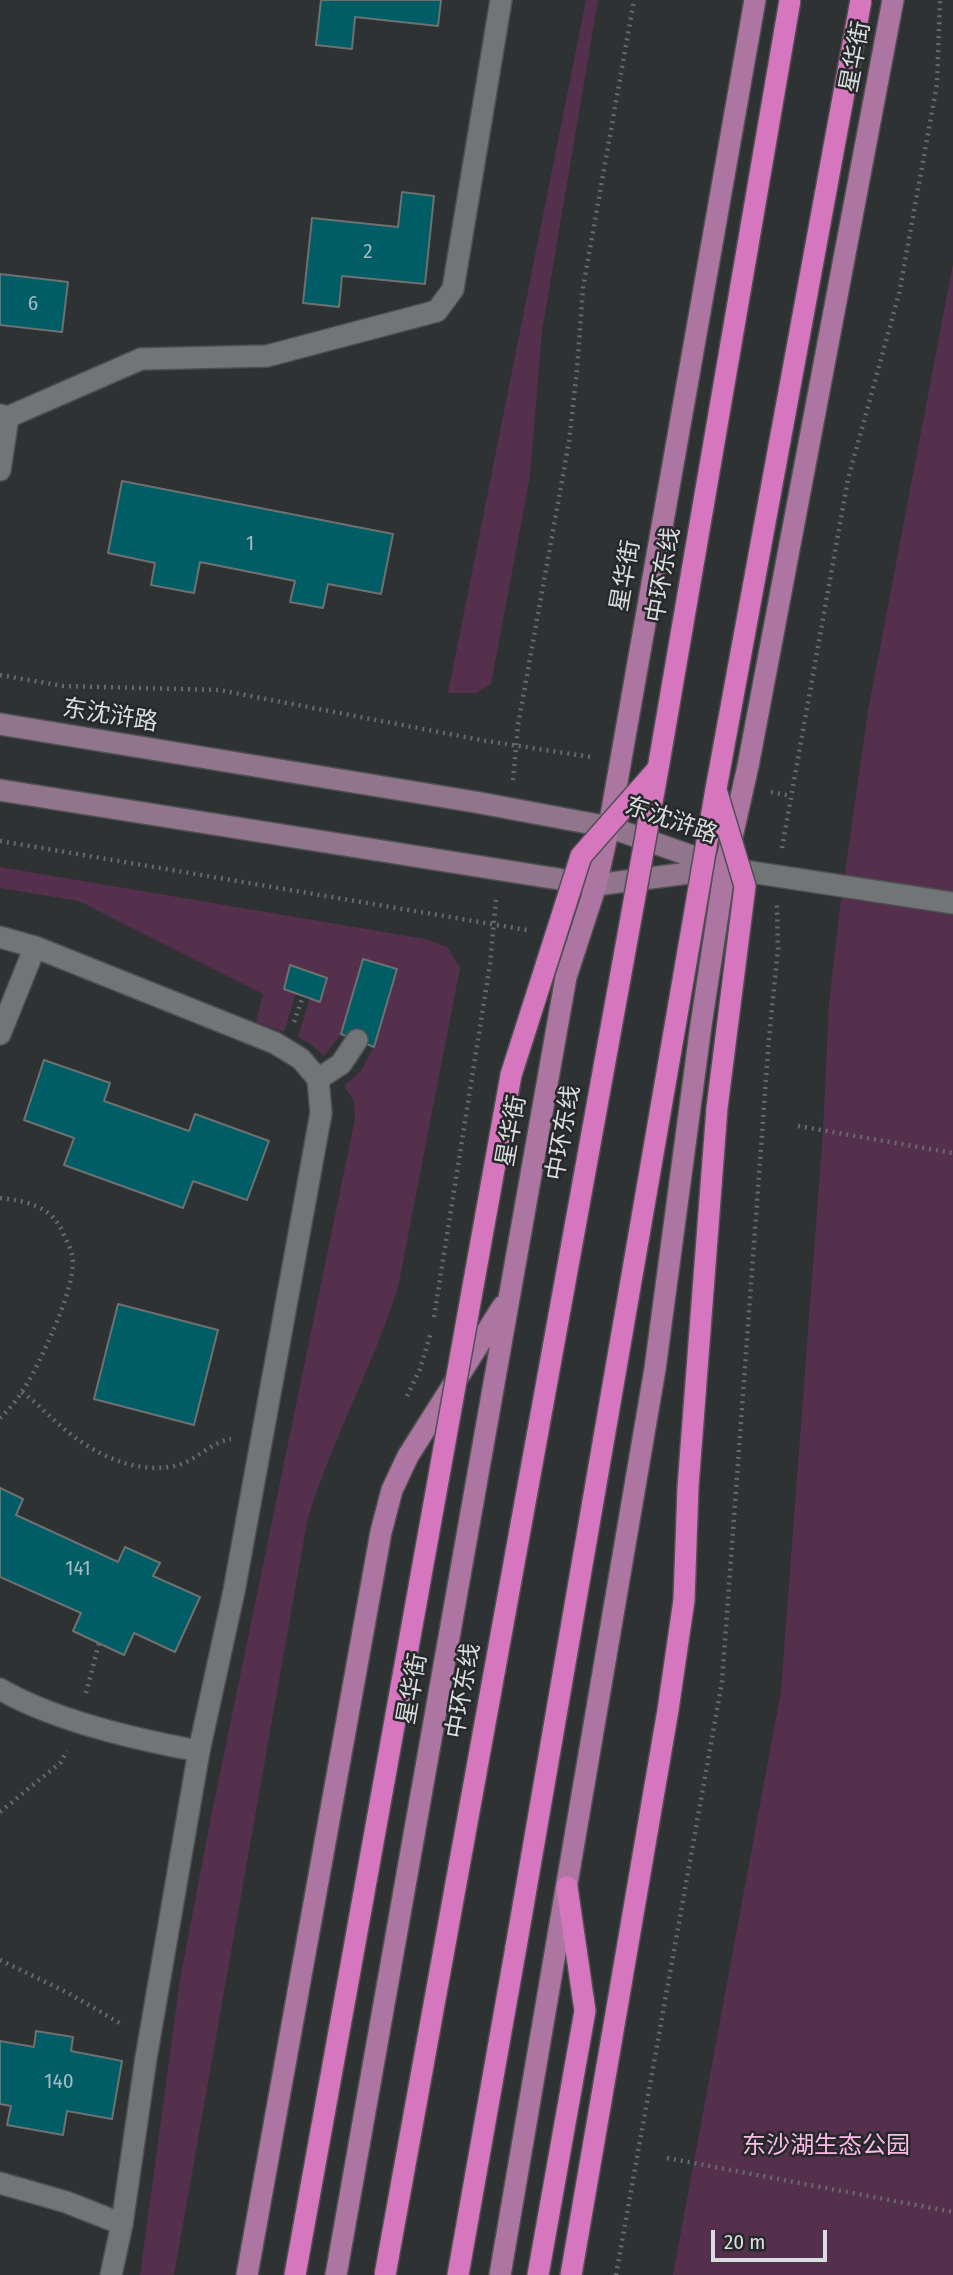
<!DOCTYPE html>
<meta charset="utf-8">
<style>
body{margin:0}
#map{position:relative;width:953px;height:2275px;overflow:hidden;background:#2f3233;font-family:"Fira Sans Condensed",sans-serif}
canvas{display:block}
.scale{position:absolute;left:711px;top:2230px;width:116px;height:32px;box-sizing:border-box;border:4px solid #dbdcdd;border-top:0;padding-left:9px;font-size:21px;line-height:24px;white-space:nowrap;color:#dbdcdd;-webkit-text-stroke:5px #262829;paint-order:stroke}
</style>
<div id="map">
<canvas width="953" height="2275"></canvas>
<div class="scale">20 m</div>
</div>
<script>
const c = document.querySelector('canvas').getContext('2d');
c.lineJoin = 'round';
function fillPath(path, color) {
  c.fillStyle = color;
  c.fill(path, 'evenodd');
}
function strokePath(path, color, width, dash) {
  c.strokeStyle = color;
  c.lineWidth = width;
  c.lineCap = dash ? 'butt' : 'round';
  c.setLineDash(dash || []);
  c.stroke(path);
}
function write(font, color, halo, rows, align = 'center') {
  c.font = font + ' "Fira Sans Condensed","Noto Sans SC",sans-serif';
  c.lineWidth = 5;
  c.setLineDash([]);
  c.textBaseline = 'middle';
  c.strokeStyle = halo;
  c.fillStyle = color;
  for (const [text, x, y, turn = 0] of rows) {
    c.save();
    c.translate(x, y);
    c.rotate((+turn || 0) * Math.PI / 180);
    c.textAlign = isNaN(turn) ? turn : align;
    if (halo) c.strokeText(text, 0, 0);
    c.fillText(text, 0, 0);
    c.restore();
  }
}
fillPath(new Path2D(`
 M586 0H598L542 331 530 476 491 684 476 693H448Z
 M953 264V2275H673L781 1691 823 1132 829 1004 839 915 868 711Z
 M0 867 425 939 447 947 460 968 398 1287C373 1367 331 1441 307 1522L174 2275H140L180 1980 210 1822 355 1119 354 1101 344 1086 361 1071 374 1047 396 969 363 959 341 1034 324 1056 312 1045 298 1037 310 998 326 978 290 965 284 989 296 993 284 1032 256 1022 263 994 79 901 0 888Z`), '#54304c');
const building = new Path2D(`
 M321 0H441L438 26 355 17 352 49 316 45Z
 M402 192 434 196 425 284 342 276 339 307 303 303 312 218 398 227Z
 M0 274 68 282 62 332 0 325Z
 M122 481 393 534 381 594 328 584 323 608 290 602 295 581 200 562 194 593 151 585 155 563 108 553Z
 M363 959 397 969 374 1047 341 1034Z
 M290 965 327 978 320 1002 284 989Z
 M44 1060 110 1083 104 1101 189 1131 195 1114 269 1141 247 1200 193 1181 183 1208 64 1165 74 1138 24 1120Z
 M118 1304 218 1330 194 1425 94 1399Z
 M0 1488 23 1499 16 1515 118 1562 125 1547 160 1563 153 1576 200 1597 175 1652 134 1633 124 1655 73 1631 81 1613 0 1577Z
 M36 2031 73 2037 71 2051 122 2061 112 2119 67 2111 63 2135 7 2125 11 2106 0 2104V2041L34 2047Z`);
fillPath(building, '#005d66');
strokePath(building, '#6d7171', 2);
const lane = new Path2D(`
 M725 868 953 903
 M0 1034 35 947
 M318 1079 341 1064 357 1040
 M0 1689C53 1720 139 1740 199 1751
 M0 2183 66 2202 122 2224`);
const street = new Path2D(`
 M0 415 8 417 141 359 267 356 437 311 453 289 501 0
 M0 470 8 417
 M0 937 35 947 275 1043 301 1059 318 1079 321 1113 234 1591 199 1751 146 2058 122 2224 111 2275`);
const secondary = new Path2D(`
 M0 724 475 802 609 827 720 866
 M0 790 596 885 720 869`);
const primary = new Path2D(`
 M247 2275 381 1532 392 1490 408 1456 503 1306
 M336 2275 566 977 596 885 609 827 755 0
 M500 2275 655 1369 701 1025 725 868 748 766 893 0`);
const highway = new Path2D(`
 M295 2275 346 1993
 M458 2275 516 1947
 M538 2275 585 2011 567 1887
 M571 2275 607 2066`);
strokePath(lane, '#4e5051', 24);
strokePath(street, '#4e5051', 24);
strokePath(secondary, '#4e5051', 24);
strokePath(primary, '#4e5051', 24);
strokePath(highway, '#4e5051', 24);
strokePath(new Path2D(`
 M0 675 63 686 219 690 486 741 591 757
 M513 780 518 725 569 442 577 370 583 288 634 0
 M771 792 791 796
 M0 841 527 930
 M782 848 848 479 899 294 937 84 940 0
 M294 1022 303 996
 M798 1126 953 1153
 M0 1198C28 1201 53 1207 64 1235 67 1242 71 1249 72 1255 77 1277 57 1322 48 1342 36 1369 22 1398 0 1418
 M434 1317 490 964 496 900
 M22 1392C37 1403 49 1416 63 1428 93 1454 138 1476 178 1465 197 1460 211 1442 231 1439
 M407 1396 420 1369 431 1332
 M86 1693 99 1643
 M0 1812 60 1763 67 1751
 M0 1960 68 1993 123 2025
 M667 2158 953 2212
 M616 2275 722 1682 769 1038 778 949 777 905`), '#67696a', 4.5, [2, 5]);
strokePath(lane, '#727576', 21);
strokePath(street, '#727576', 21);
strokePath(secondary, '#90758c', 21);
strokePath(primary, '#ad76a2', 21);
strokePath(highway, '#d576bf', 21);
const highwayBridge = new Path2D(`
 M516 1947 716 789 861 0
 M346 1993 511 1075 581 856 656 771
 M607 2066 668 1710 684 1600 688 1487 717 1108 745 886 717 793
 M385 2275 658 769 790 0`);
strokePath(highwayBridge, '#4e5051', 24, []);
strokePath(highwayBridge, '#d576bf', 21);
write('21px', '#a4bcbf', null, [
 ["2",368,252],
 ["6",33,304],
 ["1",250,544],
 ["141",78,1569],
 ["140",59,2082]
]);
write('24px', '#dbdcdd', '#262829', [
 ["星华街",856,57,-79],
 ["中环东线",664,575,-80],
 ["星华街",626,576,-80],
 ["东沈浒路",110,716,9],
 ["东沈浒路",671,821,19],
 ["星华街",512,1131,-80],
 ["中环东线",564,1133,-80],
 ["星华街",413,1689,-80],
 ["中环东线",464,1691,-80]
]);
write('24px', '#fbb9ea', '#262829', [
 ["东沙湖生态公园",826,2146]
]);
</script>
